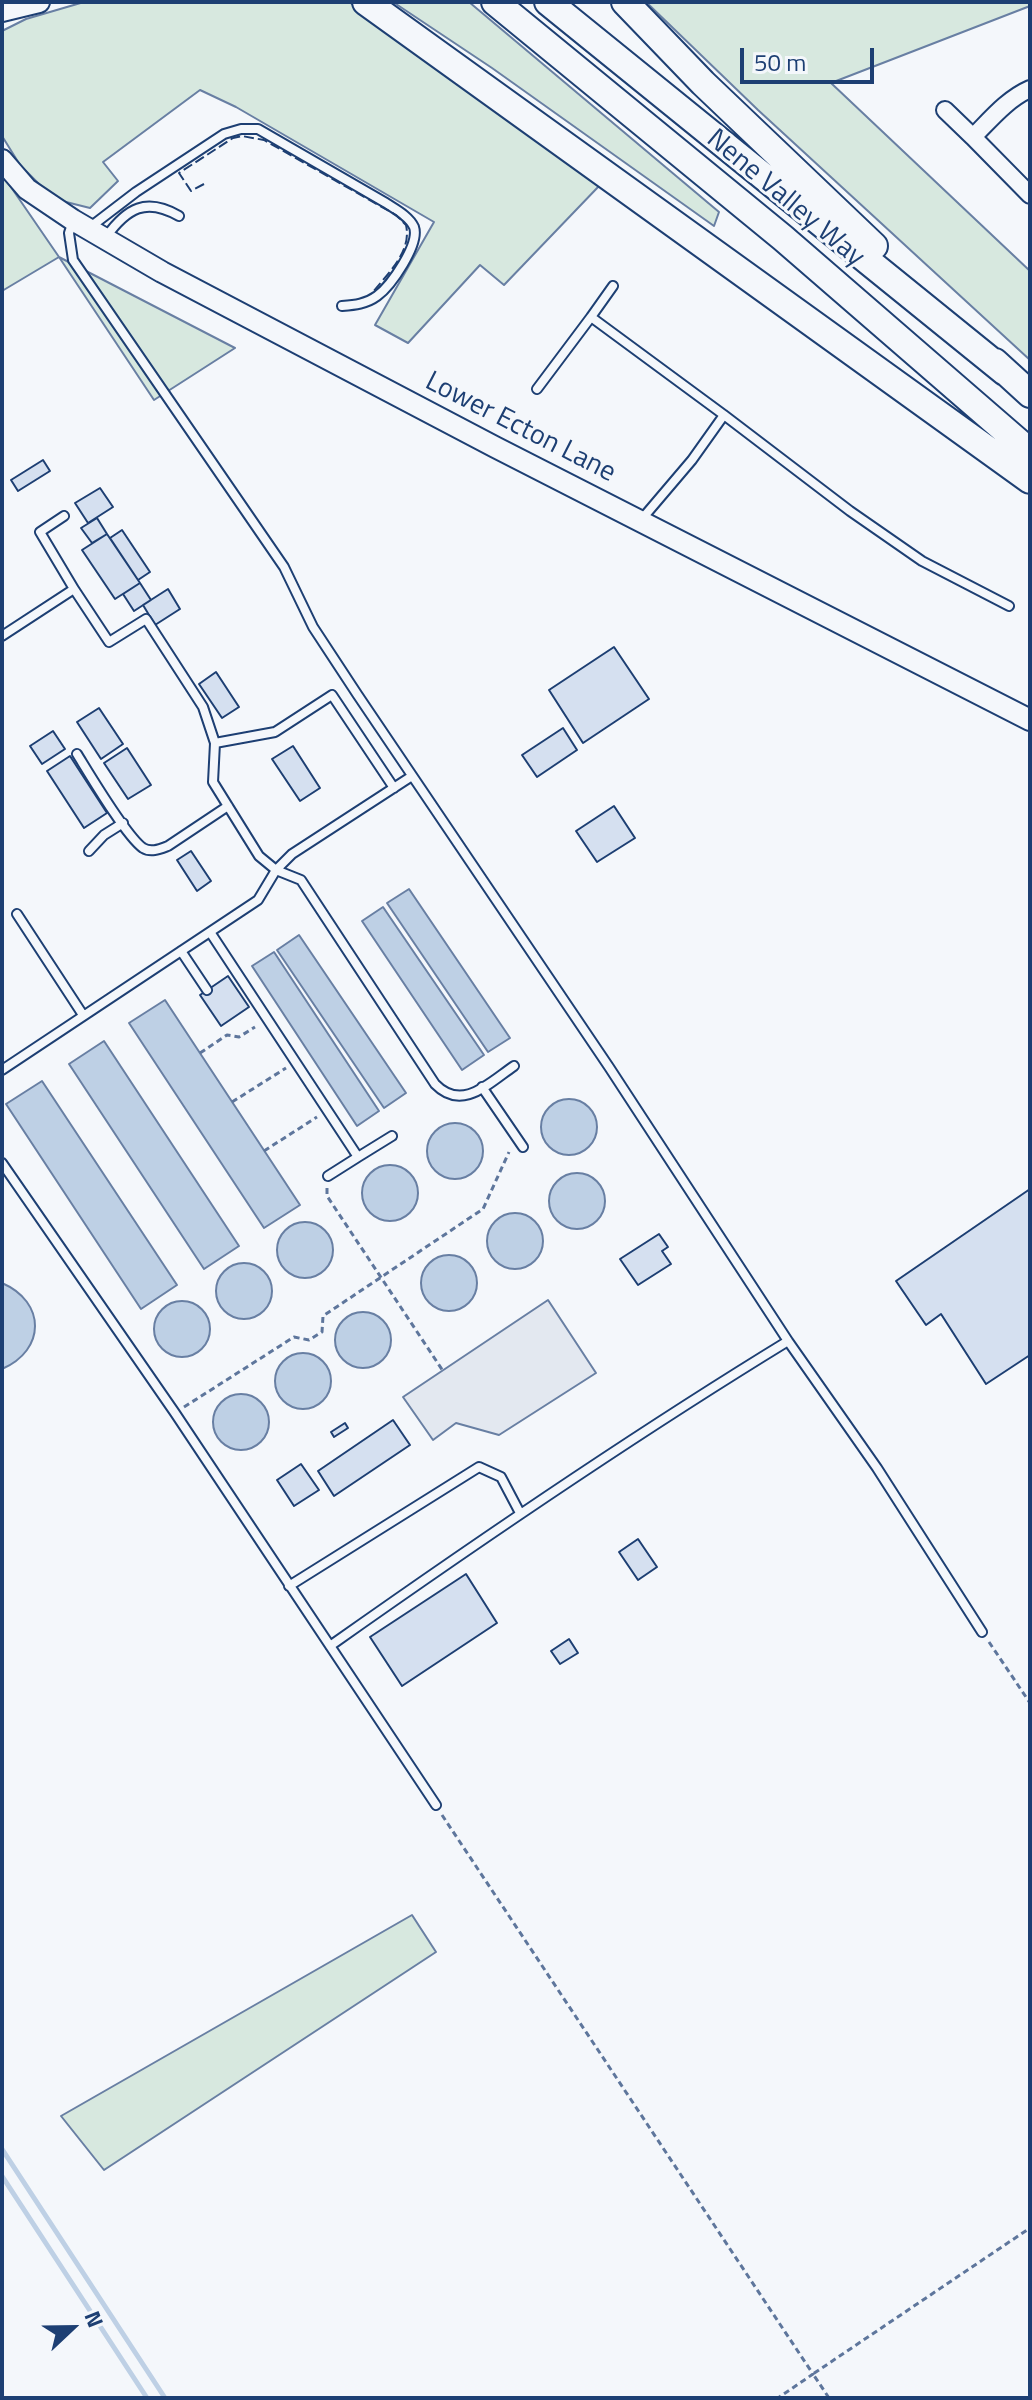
<!DOCTYPE html>
<style>
body{margin:0}
#map{position:relative;width:1032px;height:2400px;overflow:hidden;background:#f4f7fb;font-family:"Titillium Web",sans-serif}
canvas{display:block}
.frame{position:absolute;inset:0;border:4px solid #1d3f73;pointer-events:none}
.north{position:absolute;left:32px;top:2288px;width:80px;height:80px;-webkit-text-stroke:6px #f4f7fb;paint-order:stroke;rotate:68deg;font-size:22px;font-weight:700;line-height:32px;text-align:center;color:#1d3f73}
.north::after{content:'';display:block;margin:auto;width:28px;height:36px;background:#1d3f73;clip-path:polygon(50% 0,100% 100%,50% 72%,0 100%)}
.scale{position:absolute;left:740px;top:48px;width:134px;height:36px;box-sizing:border-box;border:4px solid #1d3f73;border-top:0;padding-left:10px;font-size:24px;line-height:28px;white-space:nowrap;color:#1d3f73;-webkit-text-stroke:6px #f4f7fb;paint-order:stroke}
</style>
<div id="map">
<canvas width="1032" height="2400"></canvas>
<div class="frame"></div>
<div class="north">N</div>
<div class="scale">50 m</div>
</div>
<script>
const c = document.querySelector('canvas').getContext('2d');
c.lineJoin = 'round';
function fillPath(path, color) {
  c.fillStyle = color;
  c.fill(path, 'evenodd');
}
function strokePath(path, color, width, dash) {
  c.strokeStyle = color;
  c.lineWidth = width;
  c.lineCap = dash ? 'butt' : 'round';
  c.setLineDash(dash || []);
  c.stroke(path);
}
function write(font, color, halo, rows, align = 'center') {
  c.font = font + ' "Titillium Web",sans-serif';
  c.lineWidth = 6;
  c.setLineDash([]);
  c.textBaseline = 'middle';
  c.strokeStyle = halo;
  c.fillStyle = color;
  for (const [text, x, y, turn = 0] of rows) {
    c.save();
    c.translate(x, y);
    c.rotate((+turn || 0) * Math.PI / 180);
    c.textAlign = isNaN(turn) ? turn : align;
    if (halo) c.strokeText(text, 0, 0);
    c.fillText(text, 0, 0);
    c.restore();
  }
}
const green = new Path2D(`
 M84 2H349L455 72 600 185 504 285 480 265 408 343 375 325 434 222 236 107 200 90 103 162 118 181 90 208 54 199 20 165 2 136V31L26 19Z
 M393 2H469L719 212 714 226 492 68Z
 M646 2H1030V6L831 83 1030 271V360L758 110Z
 M2 174 59 257 235 348 154 400 59 257 2 291Z
 M412 1915 436 1952 104 2170 61 2116Z`);
fillPath(green, '#d7e8df');
strokePath(green, '#687fa3', 2);
const parking = new Path2D(`
 M548 1300 596 1373 499 1435 456 1423 433 1440 403 1397Z`);
fillPath(parking, '#e3e8f0');
strokePath(parking, '#687fa3', 2);
const water = new Path2D(`
 M409 889 510 1038 488 1052 387 903Z
 M383 907 484 1055 462 1070 362 921Z
 M299 935 406 1093 384 1108 277 950Z
 M274 952 379 1111 357 1126 252 966Z
 M165 1000 300 1205 264 1228 129 1023Z
 M104 1041 239 1246 204 1269 69 1064Z
 M42 1081 177 1285 141 1309 6 1104Z
 M541 1127a28 28 0 1 1 56 0a28 28 0 1 1-56 0Z
 M427 1151a28 28 0 1 1 56 0a28 28 0 1 1-56 0Z
 M362 1193a28 28 0 1 1 56 0a28 28 0 1 1-56 0Z
 M549 1201a28 28 0 1 1 56 0a28 28 0 1 1-56 0Z
 M487 1241a28 28 0 1 1 56 0a28 28 0 1 1-56 0Z
 M277 1250a28 28 0 1 1 56 0a28 28 0 1 1-56 0Z
 M421 1283a28 28 0 1 1 56 0a28 28 0 1 1-56 0Z
 M216 1291a28 28 0 1 1 56 0a28 28 0 1 1-56 0Z
 M2 1283C46 1302 46 1350 2 1369Z
 M154 1329a28 28 0 1 1 56 0a28 28 0 1 1-56 0Z
 M335 1340a28 28 0 1 1 56 0a28 28 0 1 1-56 0Z
 M275 1381a28 28 0 1 1 56 0a28 28 0 1 1-56 0Z
 M213 1422a28 28 0 1 1 56 0a28 28 0 1 1-56 0Z`);
fillPath(water, '#bed0e5');
strokePath(water, '#687fa3', 2);
strokePath(new Path2D(`
 M2 2149 165 2398
 M2 2176 147 2398`), '#bed0e5', 5);
const building = new Path2D(`
 M43 460 50 471 18 491 11 480Z
 M100 488 113 507 88 523 75 503Z
 M97 518 107 534 92 543 81 528Z
 M122 530 150 572 138 580 110 538Z
 M107 534 140 583 115 599 82 550Z
 M140 583 151 600 134 611 123 594Z
 M168 589 180 609 155 625 143 605Z
 M614 647 649 699 583 743 549 690Z
 M216 672 239 707 222 718 199 684Z
 M99 708 123 744 101 759 77 722Z
 M563 728 577 750 537 777 522 755Z
 M53 731 65 749 42 764 30 746Z
 M293 746 320 788 300 801 272 759Z
 M127 748 151 785 128 799 104 763Z
 M70 756 107 813 84 828 47 771Z
 M614 806 635 838 597 862 576 831Z
 M191 851 211 881 197 891 177 860Z
 M228 976 249 1007 221 1026 200 995Z
 M1030 1189V1355L986 1384 941 1314 926 1325 896 1281Z
 M659 1234 668 1247 662 1251 671 1264 638 1285 620 1259Z
 M393 1420 410 1445 334 1496 318 1471Z
 M345 1423 348 1428 334 1437 331 1432Z
 M301 1464 319 1490 294 1506 277 1480Z
 M638 1539 657 1567 638 1580 619 1552Z
 M466 1574 497 1623 402 1686 370 1637Z
 M569 1639 578 1653 560 1664 551 1651Z`);
fillPath(building, '#d5e0f0');
strokePath(building, '#1d3f73', 2);
const service = new Path2D(`
 M73 221 69 233 73 260 284 567 313 627 357 694 609 1067 788 1341C631 1437 480 1540 330 1646
 M89 228 136 192 224 134 241 129H258L386 203C395 209 409 216 414 227 420 244 391 286 377 296 366 304 355 305 342 306
 M106 237C127 208 146 197 179 216
 M613 286 591 317 724 415
 M537 389 591 317
 M641 520 692 460 724 415 850 511 922 561 1009 606
 M74 589 109 642 146 619 203 707 215 743 213 782 259 856 276 870 301 880 435 1084C462 1112 489 1083 514 1066
 M2 636 74 589 40 532 64 516
 M215 743 275 732 332 695 394 788
 M77 754C90 775 126 836 143 848 151 853 160 849 168 846L228 806
 M89 851 104 835 123 823
 M17 914 83 1015
 M210 932 358 1157 392 1136
 M181 951 207 990
 M2 1070 258 900 276 870 292 854 412 776
 M482 1087 523 1147
 M2 1163 175 1413 436 1805
 M328 1176 358 1157
 M788 1341 877 1468 982 1632
 M289 1586 479 1467 501 1477 520 1513`);
const minor = new Path2D(`
 M945 110 973 137C990 120 1007 99 1030 89
 M973 137 1030 195`);
const tertiary = new Path2D(`
 M2 11 39 2
 M2 160 27 189 73 220 162 272 495 447 1030 720`);
const trunk = new Path2D(`
 M366 2 1030 480
 M495 2 783 238 1030 452
 M548 2 1005 372
 M625 2 703 83 874 246
 M995 362 1030 394`);
strokePath(service, '#1d3f73', 12);
strokePath(minor, '#1d3f73', 20);
strokePath(tertiary, '#1d3f73', 24);
strokePath(trunk, '#1d3f73', 30);
strokePath(new Path2D(`
 M200 1053 227 1035 239 1037 255 1027
 M232 1102 286 1068
 M264 1151 317 1117
 M327 1188V1196L443 1371
 M184 1407 294 1337 309 1340 322 1332 323 1316 483 1209 509 1152
 M989 1642 1030 1703
 M442 1815 813 2374 778 2398
 M829 2398 813 2374 1030 2228`), '#5e769c', 3, [6, 4]);
strokePath(service, '#f4f7fb', 8);
strokePath(minor, '#f4f7fb', 16);
strokePath(tertiary, '#f4f7fb', 20);
strokePath(trunk, '#f4f7fb', 26);
strokePath(new Path2D(`
 M204 184 191 191 179 173 233 138 242 136 264 140 396 215 406 225C412 252 388 273 373 292`), '#1d3f73', 2, [10, 4]);
write('28px', '#1d3f73', '#f4f7fb', [
 ["Nene Valley Way",785,199,40],
 ["Lower Ecton Lane",520,428,27]
]);
</script>
